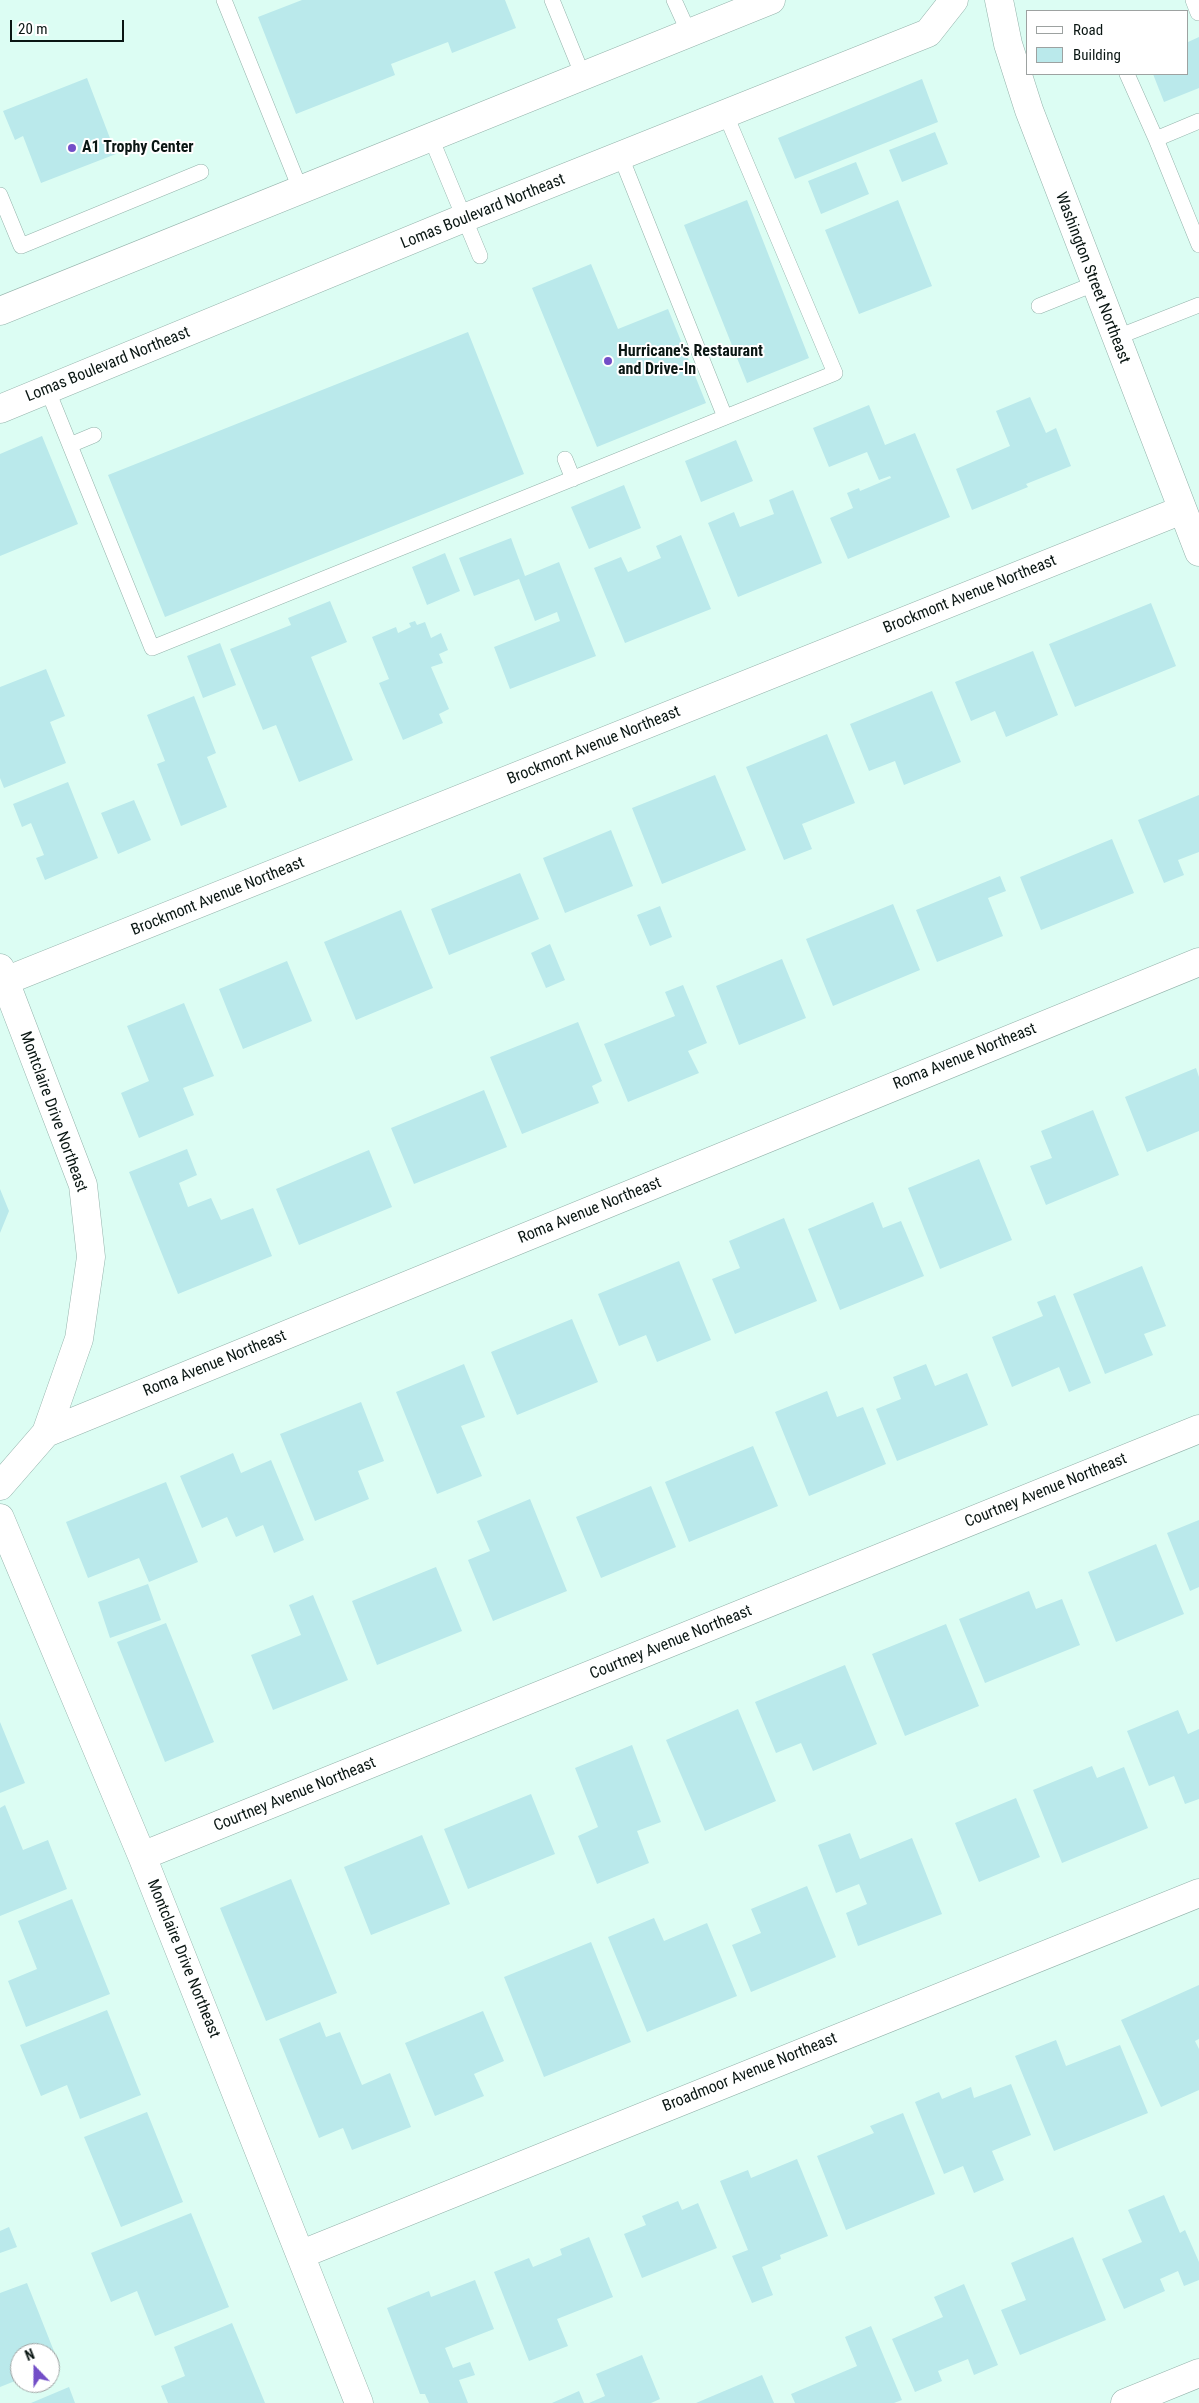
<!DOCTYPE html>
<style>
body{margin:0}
#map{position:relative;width:1199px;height:2403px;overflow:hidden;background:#dcfdf3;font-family:"Roboto Condensed",sans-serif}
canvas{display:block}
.legend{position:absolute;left:1026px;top:10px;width:162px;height:65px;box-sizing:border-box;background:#fff;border:1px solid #9da2a1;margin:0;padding:6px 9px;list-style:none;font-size:15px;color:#0a1613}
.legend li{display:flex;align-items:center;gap:10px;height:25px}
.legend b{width:25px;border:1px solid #9da2a1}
.north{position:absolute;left:10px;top:2343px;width:50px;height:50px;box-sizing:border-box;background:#fff;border:1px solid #9da2a1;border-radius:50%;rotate:338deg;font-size:14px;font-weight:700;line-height:20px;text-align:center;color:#0a1613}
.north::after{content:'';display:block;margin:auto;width:18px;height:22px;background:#734ec7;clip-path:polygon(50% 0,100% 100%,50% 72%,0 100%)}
.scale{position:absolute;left:10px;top:20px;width:114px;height:22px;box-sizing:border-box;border:2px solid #0a1613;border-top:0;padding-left:6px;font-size:15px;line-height:18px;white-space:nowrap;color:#0a1613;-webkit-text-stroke:4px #fff;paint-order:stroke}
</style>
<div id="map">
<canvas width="1199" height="2403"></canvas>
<ul class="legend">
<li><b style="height:6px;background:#fff"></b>Road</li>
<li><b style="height:14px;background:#bae9eb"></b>Building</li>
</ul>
<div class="north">N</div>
<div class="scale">20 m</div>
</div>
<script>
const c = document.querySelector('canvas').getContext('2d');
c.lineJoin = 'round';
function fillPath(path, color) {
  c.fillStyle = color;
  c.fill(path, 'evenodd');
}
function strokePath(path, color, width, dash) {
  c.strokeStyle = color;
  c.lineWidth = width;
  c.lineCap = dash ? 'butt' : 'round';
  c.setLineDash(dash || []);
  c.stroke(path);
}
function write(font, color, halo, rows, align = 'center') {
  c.font = font + ' "Roboto Condensed",sans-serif';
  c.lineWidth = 4;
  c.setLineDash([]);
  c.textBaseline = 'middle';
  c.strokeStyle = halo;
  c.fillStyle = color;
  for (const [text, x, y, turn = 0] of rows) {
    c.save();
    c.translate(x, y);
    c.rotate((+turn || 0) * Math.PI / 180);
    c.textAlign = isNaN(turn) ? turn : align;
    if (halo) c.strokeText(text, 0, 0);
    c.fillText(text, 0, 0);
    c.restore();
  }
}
fillPath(new Path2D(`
 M302 0H505L516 28 452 53 448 42 391 64 395 75 296 114 258 17Z
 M1199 37V88L1164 102 1153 74H1188V42Z
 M87 78 116 154 41 183 23 136 15 140 3 111Z
 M922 79 938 122 795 179 778 138Z
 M935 132 948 164 902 182 889 150Z
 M856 162 869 194 821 214 808 181Z
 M747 200 809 358 747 383 684 225Z
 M898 200 932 286 859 314 825 230Z
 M591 264 618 329 668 309 706 403 597 447 532 288Z
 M468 332 524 474 165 617 108 475Z
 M1030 397 1046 433 1056 428 1071 466 1026 484 1028 487 972 510 956 469 1010 446 996 411Z
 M869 405 885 445 915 433 950 517 848 559 830 518 853 508 847 493 859 488 860 491 891 478 890 476 879 480 867 452 829 467 813 428Z
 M42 436 78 524 0 556V454Z
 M736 440 753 481 701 502 685 461Z
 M624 485 641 528 589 549 571 507Z
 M793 490 822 563 738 597 708 523 734 512 740 527 774 514 769 500Z
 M681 535 711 609 625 643 594 568 621 557 628 572 661 558 656 546Z
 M511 538 525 576 559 562 596 656 510 689 494 647 560 621 557 612 535 621 519 579 474 596 459 558Z
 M445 553 460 591 427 605 412 567Z
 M330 601 347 642 311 657 353 760 299 782 276 725 263 730 230 649 291 625 288 618Z
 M1151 603 1176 666 1075 707 1049 644Z
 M415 621 417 625 425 622 431 638 441 633 448 650 439 654 443 663 431 667 449 709 439 714 443 723 403 740 379 683 389 679 372 637 396 627 398 633 411 627 409 623Z
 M220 643 236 685 203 698 187 656Z
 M1033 651 1058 715 1006 737 995 711 971 721 955 682Z
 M46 669 65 716 50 722 66 763 4 788 0 778V687Z
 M932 691 961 762 904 785 895 761 869 771 850 724Z
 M194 696 216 753 207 757 227 807 181 826 157 764 165 761 147 715Z
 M827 734 855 803 802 824 812 849 784 860 746 767Z
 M715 775 746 850 662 884 632 808Z
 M68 782 98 858 45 880 36 858 44 855 31 823 22 827 13 804Z
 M1199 795V852L1178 860 1184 875 1164 883 1138 820Z
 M134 800 151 840 118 854 101 813Z
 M611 830 633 886 565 913 543 858Z
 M1112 839 1134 893 1041 930 1020 877Z
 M520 873 539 919 449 955 431 909Z
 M1000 876 1006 891 988 898 1003 936 937 962 916 910Z
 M893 904 920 970 833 1006 806 939Z
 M660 906 672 937 650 946 637 915Z
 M401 910 433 988 356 1020 324 942Z
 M550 944 565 980 546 988 531 953Z
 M782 959 806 1018 739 1045 716 986Z
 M287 961 312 1021 243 1049 219 989Z
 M683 985 707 1043 688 1051 699 1073 628 1102 604 1044 675 1016 665 992Z
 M184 1003 214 1076 183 1088 194 1115 139 1138 121 1093 149 1081 127 1026Z
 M578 1022 602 1081 592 1086 599 1103 522 1134 490 1057Z
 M1196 1068 1199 1077V1131L1147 1152 1125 1097Z
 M484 1090 507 1147 414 1184 391 1128Z
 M1093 1110 1119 1175 1046 1205 1030 1166 1052 1158 1041 1131Z
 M187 1149 197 1175 179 1183 188 1207 211 1198 221 1220 253 1208 272 1256 178 1294 129 1172Z
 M369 1150 392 1207 299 1245 276 1189Z
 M979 1159 1012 1240 940 1269 908 1188Z
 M0 1189 9 1211 0 1233Z
 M873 1202 883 1228 901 1221 924 1276 840 1310 808 1229Z
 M784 1218 817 1301 735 1334 712 1279 740 1268 729 1241Z
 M679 1261 711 1340 657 1362 646 1335 619 1346 598 1294Z
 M1142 1266 1166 1326 1144 1334 1153 1355 1105 1374 1073 1294Z
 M1055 1295 1091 1383 1069 1392 1059 1367 1012 1387 992 1337 1043 1316 1037 1302Z
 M572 1319 598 1382 517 1415 491 1352Z
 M464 1364 485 1417 461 1426 482 1476 437 1494 396 1392Z
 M926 1364 935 1386 967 1373 988 1425 897 1461 876 1409 901 1399 893 1377Z
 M827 1391 837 1417 863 1407 886 1464 809 1496 775 1412Z
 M361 1402 384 1461 358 1471 369 1499 315 1521 280 1434Z
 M753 1446 778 1506 689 1542 665 1482Z
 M233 1453 241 1473 271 1460 304 1540 274 1553 263 1525 236 1537 227 1517 202 1528 180 1476Z
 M166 1482 198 1562 149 1582 139 1558 88 1578 66 1522Z
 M651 1486 676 1547 601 1578 576 1517Z
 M530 1499 567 1591 493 1621 468 1560 490 1551 477 1521Z
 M1199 1520V1587L1190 1591 1167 1533Z
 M1156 1544 1184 1614 1116 1642 1088 1572Z
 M436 1567 462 1631 377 1665 352 1601Z
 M148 1584 161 1620 110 1638 98 1602Z
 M1029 1591 1036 1609 1062 1599 1080 1645 985 1683 959 1619Z
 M313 1595 348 1680 273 1710 251 1655 301 1635 289 1605Z
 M166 1623 214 1742 165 1762 117 1642Z
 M946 1624 979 1706 905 1736 872 1654Z
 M845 1665 877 1744 813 1771 801 1743 776 1753 755 1702Z
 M738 1709 776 1801 705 1831 666 1740Z
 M1178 1710 1188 1734 1199 1729V1799L1185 1804 1174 1776 1149 1786 1127 1731Z
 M0 1722 25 1783 0 1793Z
 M632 1745 661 1822 637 1831 649 1863 597 1884 578 1836 598 1827 575 1768Z
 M1092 1766 1097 1778 1124 1767 1148 1828 1062 1863 1033 1790Z
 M531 1794 555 1854 468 1889 444 1829Z
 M1016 1798 1040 1857 979 1882 955 1823Z
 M5 1805 23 1850 48 1840 67 1889 0 1916V1808Z
 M850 1833 860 1859 912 1838 942 1914 858 1946 846 1913 867 1904 859 1884 836 1893 818 1845Z
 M422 1835 450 1904 371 1935 344 1867Z
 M291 1879 337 1993 266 2021 220 1908Z
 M807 1886 836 1957 751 1992 732 1945 761 1933 751 1909Z
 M72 1899 110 1994 26 2027 8 1981 37 1969 18 1921Z
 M654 1918 664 1941 707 1923 737 1996 647 2032 608 1937Z
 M591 1942 631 2042 544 2077 504 1977Z
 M1199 1985V2039L1195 2041 1199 2049V2090L1161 2107 1121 2020Z
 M107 2010 141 2095 80 2119 67 2085 41 2096 20 2045Z
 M483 2011 504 2061 474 2074 484 2096 435 2116 405 2043Z
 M320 2022 326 2037 340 2032 362 2085 390 2073 411 2127 352 2150 343 2128 319 2138 279 2039Z
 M1056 2040 1066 2066 1120 2045 1148 2113 1054 2151 1015 2056Z
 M1011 2084 1031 2135 992 2151 1004 2180 974 2193 963 2166 944 2174 915 2102 939 2092 942 2099 971 2087 974 2098Z
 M147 2112 183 2202 121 2227 84 2137Z
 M903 2113 935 2194 846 2230 817 2156 874 2133 870 2126Z
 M797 2159 828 2236 780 2255 781 2259 762 2267 773 2295 752 2303 732 2256 748 2250 720 2181 748 2170 751 2178Z
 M1164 2195 1180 2233 1185 2230 1199 2262V2280L1184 2286 1178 2271 1160 2279 1165 2291 1124 2309 1102 2259 1142 2242 1128 2210Z
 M678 2201 682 2210 698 2203 717 2248 642 2278 624 2234 646 2225 642 2216Z
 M191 2213 229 2307 155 2336 137 2291 111 2302 91 2253Z
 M9 2227 17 2247 0 2253V2231Z
 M589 2237 613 2297 557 2319 568 2346 529 2361 494 2272 529 2258 533 2267 562 2255 560 2249Z
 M1073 2237 1106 2320 1020 2355 1001 2310 1026 2300 1011 2263Z
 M475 2280 494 2329 445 2348 453 2368 470 2362 475 2375 459 2380 468 2403H429L425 2394H420L387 2308 429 2291 431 2297Z
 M27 2283 59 2364 50 2367V2353H20V2379L0 2387V2293Z
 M964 2284 998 2365 974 2375 968 2359 938 2371 942 2381 915 2392 892 2339 943 2317 934 2297Z
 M232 2323 265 2403H168L161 2386 185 2376 174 2347Z
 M871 2326 902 2400 894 2403H795L791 2394 857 2366 845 2337Z
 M642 2355 660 2399 651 2403H589L605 2396 596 2374Z
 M762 2375 774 2403H696Z
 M69 2387 75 2403H31Z
 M579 2391 584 2403H552Z`), '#bae9eb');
const service = new Path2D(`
 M224 0 301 191
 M552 0 583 76
 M674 0 689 33
 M1193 0 1198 13
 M1127 74 1156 139
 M1199 121 1156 139 1199 245
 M431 138 480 256
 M621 157 725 417
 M0 195 21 246 201 172
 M1039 306 1094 284
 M1115 338 1199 305
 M48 391 152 648 835 373 725 113
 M70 445 94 435
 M565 459 573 479`);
const minor = new Path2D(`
 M0 968 83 1185 91 1257 79 1339 46 1433
 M5 981 1182 510
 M0 1486 46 1433 1199 962
 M0 1518 142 1856 359 2403
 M142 1856 1199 1429
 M302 2254 1199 1893
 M1125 2403 1199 2373`);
const tertiary = new Path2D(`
 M999 0 1008 44 1029 110 1199 552`);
const secondary = new Path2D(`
 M0 311 771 0
 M0 409 464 218 928 33 954 0`);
strokePath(service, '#94b3ab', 16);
strokePath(minor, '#94b3ab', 29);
strokePath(tertiary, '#94b3ab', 29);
strokePath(secondary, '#94b3ab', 29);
strokePath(service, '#fff', 15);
strokePath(minor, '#fff', 28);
strokePath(tertiary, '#fff', 28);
strokePath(secondary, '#fff', 28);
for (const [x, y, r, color] of [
 [72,148,5,"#734ec7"],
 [608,361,5,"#734ec7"]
]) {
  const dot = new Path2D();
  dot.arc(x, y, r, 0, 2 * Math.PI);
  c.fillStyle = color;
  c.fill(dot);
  strokePath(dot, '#fff', 2);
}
write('bold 16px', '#0a1613', '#fff', [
 ["A1 Trophy Center",82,148],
 ["Hurricane's Restaurant",618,352],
 ["and Drive-In",618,370]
], 'left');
write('16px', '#0a1613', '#fff', [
 ["Lomas Boulevard Northeast",483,212,-22],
 ["Washington Street Northeast",1092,278,69],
 ["Lomas Boulevard Northeast",108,365,-22],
 ["Brockmont Avenue Northeast",970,595,-22],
 ["Brockmont Avenue Northeast",594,746,-22],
 ["Brockmont Avenue Northeast",218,897,-22],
 ["Roma Avenue Northeast",965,1057,-22],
 ["Montclaire Drive Northeast",53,1112,70],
 ["Roma Avenue Northeast",590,1211,-22],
 ["Roma Avenue Northeast",215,1364,-22],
 ["Courtney Avenue Northeast",1046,1491,-22],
 ["Courtney Avenue Northeast",671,1643,-22],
 ["Courtney Avenue Northeast",295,1795,-22],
 ["Montclaire Drive Northeast",183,1959,68],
 ["Broadmoor Avenue Northeast",750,2073,-22]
]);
</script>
